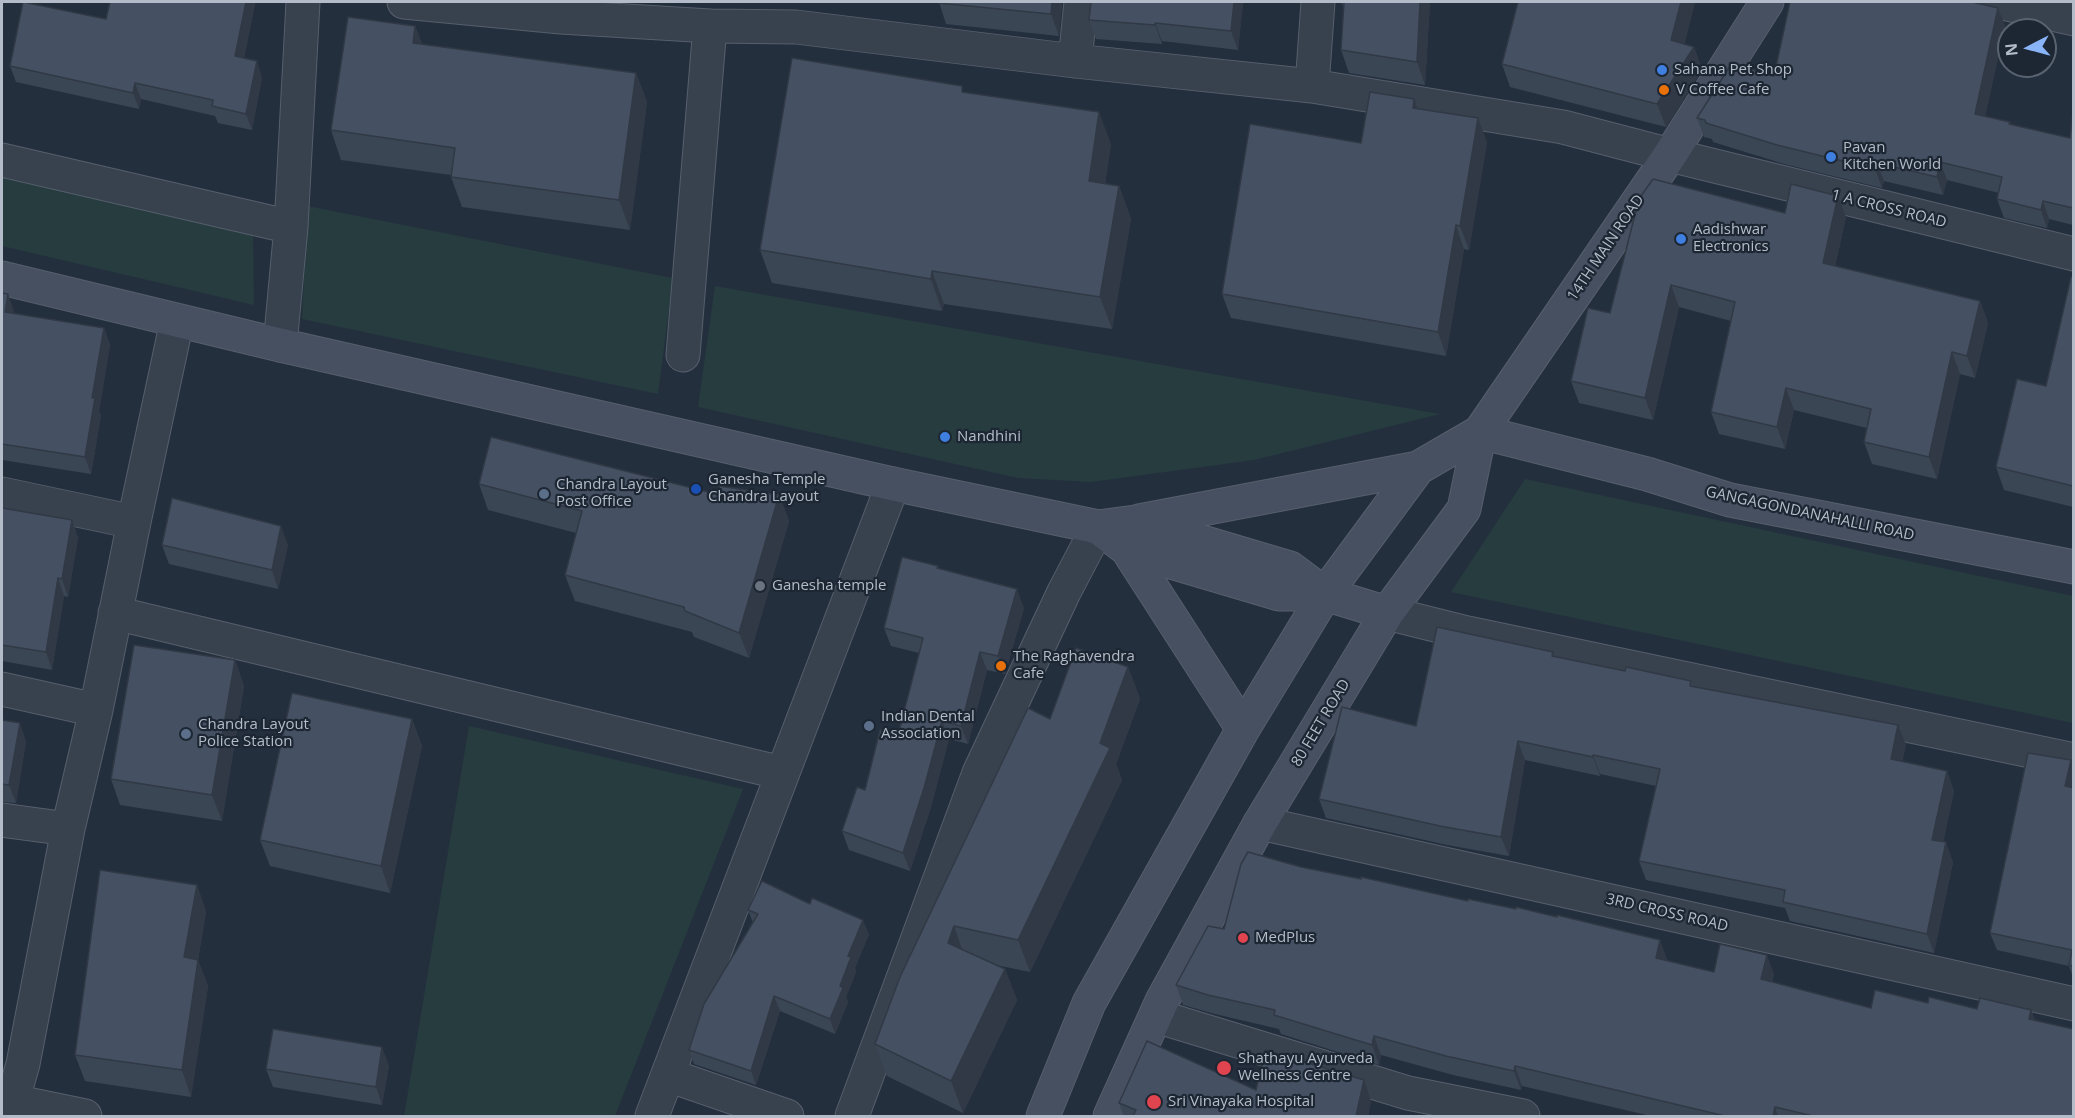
<!DOCTYPE html>
<style>
body{margin:0}
#map{position:relative;width:2075px;height:1118px;overflow:hidden;background:#242f3e;font-family:"Open Sans",sans-serif}
canvas{display:block}
.frame{position:absolute;inset:0;border:3px solid #b4bcc9;pointer-events:none}
.north{position:absolute;left:1997px;top:18px;width:60px;height:60px;box-sizing:border-box;background:#1d2633;border:2px solid #59626f;border-radius:50%;rotate:264deg;font-size:16px;font-weight:700;line-height:24px;text-align:center;color:#b4bcc9}
.north::after{content:'';display:block;margin:auto;width:21px;height:27px;background:#8ab4f8;clip-path:polygon(50% 0,100% 100%,50% 72%,0 100%)}
</style>
<div id="map">
<canvas width="2075" height="1118"></canvas>
<div class="frame"></div>
<div class="north">N</div>
</div>
<script>
const c = document.querySelector('canvas').getContext('2d');
c.lineJoin = 'round';
function fillPath(path, color) {
  c.fillStyle = color;
  c.fill(path, 'evenodd');
}
function strokePath(path, color, width, dash) {
  c.strokeStyle = color;
  c.lineWidth = width;
  c.lineCap = dash ? 'butt' : 'round';
  c.setLineDash(dash || []);
  c.stroke(path);
}
function write(font, color, halo, rows, align = 'center') {
  c.font = font + ' "Open Sans",sans-serif';
  c.lineWidth = 4.5;
  c.setLineDash([]);
  c.textBaseline = 'middle';
  c.strokeStyle = halo;
  c.fillStyle = color;
  for (const [text, x, y, turn = 0] of rows) {
    c.save();
    c.translate(x, y);
    c.rotate((+turn || 0) * Math.PI / 180);
    c.textAlign = isNaN(turn) ? turn : align;
    if (halo) c.strokeText(text, 0, 0);
    c.fillText(text, 0, 0);
    c.restore();
  }
}
fillPath(new Path2D(`
 M2 166 253 224 254 305 2 246Z
 M307 206 673 278 658 394 302 319Z
 M715 286 1440 414 1254 460 1091 482 1018 478 698 407Z
 M1525 479 2073 596V723L1451 592Z
 M469 726 743 789 615 1116H404Z`), '#263c3f');
const street = new Path2D(`
 M404 2 561 17 710 26 796 27 1075 61 1312 86 1563 127 1670 155 2074 254
 M1998 2 2074 19
 M1075 61 1081 2
 M1312 86 1318 2
 M2 160 291 227
 M280 345 291 227 303 2
 M683 355 710 26
 M2 494 134 522
 M115 613 782 773
 M1387 613 1467 633 2074 760
 M2 689 96 710
 M2 820 68 829
 M1260 823 2074 1004
 M1156 1016 1408 1093 1523 1116
 M668 1075 787 1116
 M12 1101 85 1116
 M8 1116 23 1064 68 829 96 710 134 522 177 321
 M652 1116 893 484
 M852 1116 979 773 1064 592 1098 527`);
const secondary = new Path2D(`
 M2 278 280 345 893 484 1098 527 1135 522 1290 568 1325 594
 M1139 521 1418 468 1480 432 1647 474 1730 500 2074 567
 M1098 527 1127 549 1279 594H1325L1387 613
 M1127 549 1243 729
 M1043 1116 1089 1003 1243 729 1325 594 1418 468
 M1110 1116 1162 1001 1260 823 1387 613 1464 509 1480 432 1670 155 1767 2`);
strokePath(street, '#565f6c', 35);
strokePath(secondary, '#565f6c', 35);
strokePath(street, '#38414e', 33);
strokePath(secondary, '#465061', 33);
fillPath(new Path2D(`
 M110 2H254L255 4 244 58 262 77 252 130 218 123 215 116 141 99 139 109 16 82 10 66 106 19Z
 M939 2H1062L1059 36 946 24Z
 M1091 2H1243L1238 50 1162 41V44L1096 39 1089 20Z
 M1341 2H1430L1425 85 1349 73 1341 50 1344 8Z
 M1695 2 1684 44 1694 47 1702 70 1666 127 1510 87 1502 64Z
 M1998 8 2005 26 1985 116 2010 122V124L2070 138 2073 111V225L2049 219 2047 228 2004 218 1997 199 1999 193 1947 180 1943 195 1884 181 1882 188 1784 164 1713 142 1712 139 1704 137 1697 118 1774 76Z
 M415 26 422 44 636 73 647 102 630 230 462 207 451 177V175L341 160 331 130Z
 M964 92 1111 144 1105 184 1119 186 1131 219 1112 329 944 304 942 311 772 283 760 250Z
 M1417 108 1487 142 1469 250 1464 249 1446 356 1231 318 1222 294 1361 143Z
 M1785 213 1846 217 1835 266 1980 301 1988 323 1975 378 1960 374 1937 479 1872 464 1864 442 1867 428 1794 410 1785 449 1719 434 1711 412 1731 321 1679 307 1653 420 1579 403 1571 381 1610 313Z
 M2073 277V507L2004 490 1996 467 2046 386Z
 M2 293 14 311 13 313 104 328 110 345 99 411 101 415 91 474 2 460Z
 M479 484 720 495H779L789 521 749 658 694 637 692 632 575 601 565 575 576 533 488 510Z
 M2 508 72 520 78 538 68 597 64 596 52 670 2 661Z
 M162 545H288L278 589 169 564Z
 M938 566 939 569 1024 608 1005 674 987 670 968 744 949 739 931 807 910 871 849 850 842 831 865 790 898 735 919 653 891 646 884 628Z
 M1554 656 1625 671 1691 681 1693 686 1906 745 1902 762 1947 771 1954 791 1943 842 1953 862 1934 953 1790 921 1785 908 1646 880 1639 861 1656 786 1600 774V776L1525 760 1509 856 1447 845 1326 818 1319 799 1416 726Z
 M235 660 244 686 222 821 120 805 111 779Z
 M1128 667 1140 699 1116 764 1122 780 1030 972 996 965 1005 969 1017 1000 963 1113 887 1076 875 1044 1050 719Z
 M412 719 422 746 390 893 270 866 260 840Z
 M2 720 26 741 16 803 2 802Z
 M2073 768V977L2069 966 1997 950 1990 933Z
 M1301 867 1667 959V960L1714 972 1774 974 1772 982 1871 1008 1928 1003 1977 1009 2031 1010 2073 1116H1651L1522 1086 1521 1090 1453 1075 1381 1055 1379 1065 1281 1034 1279 1029 1215 1014 1183 1005 1176 985 1224 929Z
 M197 885 206 912 198 960 208 986 191 1097 85 1081 75 1055Z
 M748 910 869 934 855 968 856 972 846 997 848 1002 835 1034 780 1011 756 1085 694 1064 689 1050 753 923Z
 M389 1065 382 1105 273 1087 266 1069Z
 M1256 1090 1371 1101 1368 1116H1124L1119 1103Z`), '#3b4654');
fillPath(new Path2D(`
 M246 2H254L255 4 241 72 235 56Z
 M1052 2H1062L1059 36 1051 14Z
 M1234 2H1243L1238 50 1231 31Z
 M1420 2H1430L1425 85 1417 62Z
 M1681 2H1695L1680 63 1671 40Z
 M1998 8 2005 26 1982 132 1975 114Z
 M1155 23 1162 41V44L1155 25Z
 M415 26 426 56 413 43Z
 M1694 47 1702 70 1666 127 1657 104Z
 M257 61 262 77 252 130 246 114Z
 M636 73 647 102 630 230 619 200Z
 M135 83 141 99 139 109 133 93Z
 M1414 99 1423 123 1413 108Z
 M1099 112 1111 144 1101 213 1089 181Z
 M1478 118 1487 142 1469 250 1460 226Z
 M1940 162 1947 180 1943 195 1937 177Z
 M1877 163 1884 181 1882 188 1875 169Z
 M1119 186 1131 219 1112 329 1100 297Z
 M1838 196 1846 217 1831 285 1823 263Z
 M2043 201 2049 219 2047 228 2041 210Z
 M1456 225 1464 249 1446 356 1438 332Z
 M932 271 944 304 942 311 931 279Z
 M1671 285 1679 307 1653 420 1645 398Z
 M8 294 14 311 11 329 5 312Z
 M1980 301 1988 323 1975 378 1967 356Z
 M104 328 110 345 99 411 101 415 91 474 85 457 92 398Z
 M1952 352 1960 374 1937 479 1929 457Z
 M1786 388 1794 410 1785 449 1777 427Z
 M779 495 789 521 749 658 739 633Z
 M72 520 78 538 68 597 62 579Z
 M281 526 288 545 278 589 272 570Z
 M58 578 64 596 52 670 46 652Z
 M1017 589 1024 608 1005 674 998 656Z
 M980 652 987 670 968 744 961 726Z
 M235 660 244 686 222 821 212 795Z
 M1128 667 1140 699 1116 764 1122 780 1030 972 1018 940 1100 743Z
 M412 719 422 746 390 893 381 866Z
 M942 721 949 739 931 807 910 871 903 853Z
 M20 723 26 741 16 803 9 785Z
 M1898 725 1906 745 1898 779 1891 759Z
 M1518 741 1525 760 1509 856 1501 837Z
 M1593 755 1600 774V776L1593 757Z
 M2071 760 2073 768V795L2065 786Z
 M1947 771 1954 791 1940 859 1932 840Z
 M1946 842 1953 862 1934 953 1927 934Z
 M197 885 206 912 194 983 184 957Z
 M863 920 869 934 855 968 856 972 846 997 848 1002 835 1034 830 1019 848 956Z
 M954 926 965 958 948 943Z
 M1660 940 1667 959 1663 977 1656 958Z
 M1767 955 1774 974 1768 999 1761 979Z
 M198 960 208 986 191 1097 182 1070Z
 M1005 969 1017 1000 963 1113 951 1081Z
 M774 996 780 1011 756 1085 751 1071Z
 M2031 1010 2038 1029 2029 1019Z
 M1374 1036 1381 1055 1379 1065 1372 1045Z
 M382 1047 389 1065 382 1105 376 1087Z
 M1515 1066 1522 1086 1521 1090 1514 1071Z
 M1364 1080 1371 1101 1368 1116H1356Z
 M1775 1107 1778 1116H1773Z`), '#303945');
const building = new Path2D(`
 M23 2 106 19 110 2H246L235 56 257 61 246 114 212 106 213 100 135 83 133 93 10 66Z
 M939 2H1052L1051 14 938 3Z
 M1091 2H1234L1231 31 1155 23V25L1089 20Z
 M1344 2H1420L1417 62 1341 50Z
 M1518 2H1681L1671 40 1694 47 1657 104 1502 64Z
 M1790 2H1972L1998 8 1975 114 2010 122 2009 124 2070 138 2073 111V208L2043 201 2041 210 1997 199 2002 177 1940 162 1937 177 1877 163 1875 169 1777 145 1706 123 1705 120 1697 118 1732 63 1774 76Z
 M348 17 415 26 413 43 636 73 619 200 451 177 455 148 331 130Z
 M792 58 962 86V92L1099 112 1089 181 1119 186 1100 297 932 271 931 279 760 250Z
 M1370 92 1414 99 1413 108 1478 118 1460 226 1456 225 1438 332 1222 294 1250 124 1361 143Z
 M1653 179 1785 213 1791 184 1838 196 1823 263 1980 301 1967 356 1952 352 1929 457 1864 442 1871 409 1786 388 1777 427 1711 412 1735 302 1671 285 1645 398 1571 381 1588 308 1610 313 1639 199Z
 M2071 277H2073V486L1996 467 2017 379 2046 386Z
 M2 293 8 294 5 312 104 328 92 398H95L85 457 2 444Z
 M491 437 720 495 719 486 779 495 739 633 685 611 684 607 565 575 582 511 479 484Z
 M172 498 281 526 272 570 162 545Z
 M2 508 72 520 62 579 58 578 46 652 2 645Z
 M902 557 938 566 937 568 1017 589 998 656 980 652 961 726 942 721 924 788 903 853 842 831 857 787 865 790 880 730 898 735 923 638 884 628Z
 M1437 627 1553 652 1552 656 1625 671 1626 667 1691 681 1690 686 1898 725 1891 759 1947 771 1932 840 1946 842 1927 934 1783 902 1785 890 1639 861 1660 769 1593 755V757L1518 741 1501 837 1440 826 1319 799 1342 707 1416 726Z
 M134 645 235 660 212 795 111 779Z
 M1076 648 1128 667 1100 743 1110 748 1018 940 954 926 948 943 1005 969 951 1081 875 1044 900 977 1028 708 1050 719Z
 M292 693 412 719 381 866 260 840Z
 M2 720 20 723 9 785 2 784Z
 M2028 753 2071 760 2065 786 2073 788V966L2069 965 2072 950 1990 933Z
 M1248 852 1301 867 1361 879V877L1468 901V899L1516 909V907L1557 917V915L1660 940 1656 958 1714 972 1720 944 1767 955 1761 979 1871 1008 1875 990 1928 1003 1929 997 1977 1009 1980 998 2031 1010 2029 1019 2073 1029V1116H1813L1775 1107 1773 1116H1725L1515 1066 1514 1071 1446 1056 1374 1036 1372 1045 1274 1015 1275 1010 1208 995 1176 985 1208 926 1224 929 1241 864Z
 M100 870 197 885 184 957 198 960 182 1070 75 1055Z
 M762 881 810 904 812 898 863 920 848 956 851 957 840 986 843 988 830 1019 774 996 751 1071 689 1050 704 1004 758 914 748 910Z
 M273 1029 382 1047 376 1087 266 1069Z
 M1147 1041 1256 1090 1265 1050 1364 1080 1356 1116H1133L1136 1110 1119 1103Z`);
fillPath(building, '#455162');
strokePath(building, '#303945', 1.5);
for (const [x, y, r, color] of [
 [1662,70,6,"#3f7fe0"],
 [1664,90,6,"#e8710a"],
 [1831,157,6,"#3f7fe0"],
 [1681,239,6,"#3f7fe0"],
 [945,437,6,"#3f7fe0"],
 [696,489,6,"#1a4fb4"],
 [544,494,6,"#5c6f8a"],
 [760,586,6,"#6b7280"],
 [1001,666,6,"#e8710a"],
 [869,726,6,"#5c6f8a"],
 [186,734,6,"#5c6f8a"],
 [1243,938,6,"#e0444e"],
 [1224,1068,8,"#e0444e"],
 [1154,1102,8,"#e0444e"]
]) {
  const dot = new Path2D();
  dot.arc(x, y, r, 0, 2 * Math.PI);
  c.fillStyle = color;
  c.fill(dot);
  strokePath(dot, '#1d2633', 2);
}
write('15px', '#b4bcc9', '#1d2633', [
 ["Sahana Pet Shop",1674,70],
 ["V Coffee Cafe",1676,90],
 ["Pavan",1843,148],
 ["Kitchen World",1843,165],
 ["Aadishwar",1693,230],
 ["Electronics",1693,247],
 ["Nandhini",957,437],
 ["Ganesha Temple",708,480],
 ["Chandra Layout",708,497],
 ["Chandra Layout",556,485],
 ["Post Office",556,502],
 ["Ganesha temple",772,586],
 ["The Raghavendra",1013,657],
 ["Cafe",1013,674],
 ["Indian Dental",881,717],
 ["Association",881,734],
 ["Chandra Layout",198,725],
 ["Police Station",198,742],
 ["MedPlus",1255,938],
 ["Shathayu Ayurveda",1238,1059],
 ["Wellness Centre",1238,1076],
 ["Sri Vinayaka Hospital",1168,1102]
], 'left');
write('15px', '#b4bcc9', '#1d2633', [
 ["1 A CROSS ROAD",1889,209,14],
 ["14TH MAIN ROAD",1606,248,-56],
 ["GANGAGONDANAHALLI ROAD",1810,514,12],
 ["80 FEET ROAD",1321,723,-59],
 ["3RD CROSS ROAD",1667,913,13]
]);
</script>
